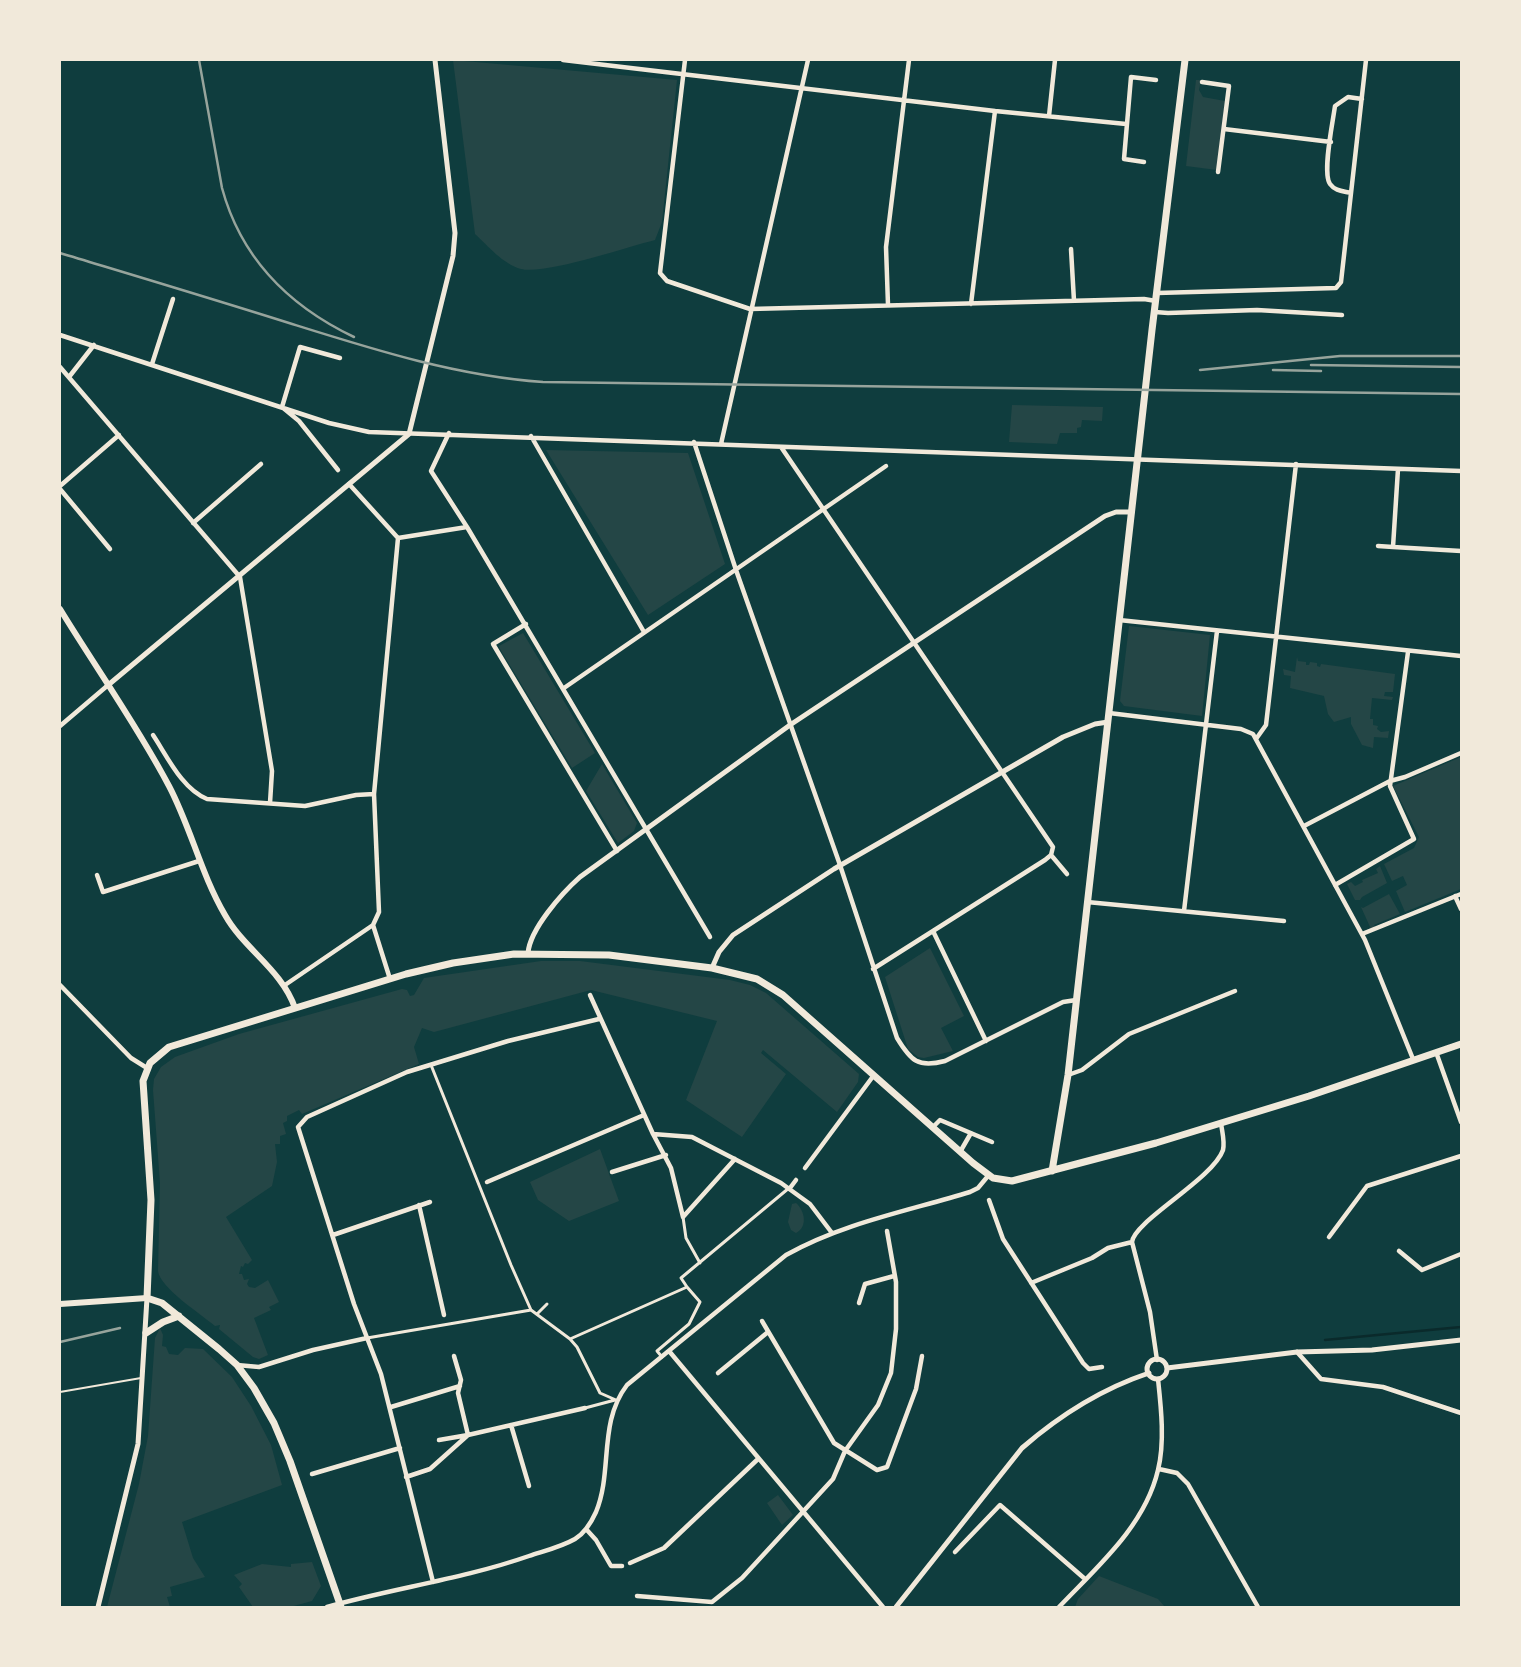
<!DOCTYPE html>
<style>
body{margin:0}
#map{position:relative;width:1521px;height:1667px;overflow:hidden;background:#0f3d3e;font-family:"Golos Text",sans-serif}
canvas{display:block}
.frame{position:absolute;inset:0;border:61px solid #f1e9da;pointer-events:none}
</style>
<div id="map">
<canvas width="1521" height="1667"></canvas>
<div class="frame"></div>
</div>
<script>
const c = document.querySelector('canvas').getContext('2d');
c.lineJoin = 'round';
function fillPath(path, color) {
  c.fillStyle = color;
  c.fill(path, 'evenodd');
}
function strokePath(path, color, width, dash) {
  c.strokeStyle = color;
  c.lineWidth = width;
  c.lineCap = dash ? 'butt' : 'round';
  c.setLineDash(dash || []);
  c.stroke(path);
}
fillPath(new Path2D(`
 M453 60 677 80 662 222 655 240C627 247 545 275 521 269 503 264 488 246 475 234Z
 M1196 80H1201L1199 90 1203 97 1225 101 1217 170 1186 166Z
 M1012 405 1103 407 1102 421 1082 420 1081 427 1077 428V433H1060L1057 444 1009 442Z
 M546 450 688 453 725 564 648 615Z
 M1129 626 1210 635 1202 716 1124 706 1120 701Z
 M523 633 595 753 572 768 500 649 499 646Z
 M1297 657 1298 661 1306 662V665H1309L1310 662 1317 663V666L1320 667 1321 664 1395 674 1393 692H1385L1384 696 1393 697 1392 700 1372 698 1370 719H1373V725L1378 726 1377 729 1381 732 1389 731 1388 738 1374 737 1373 748 1362 745 1351 724V717L1334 722 1328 714 1324 696 1290 688 1291 676 1284 675 1283 669 1295 672Z
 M1461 757V889L1405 912 1396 891 1407 885 1403 876 1392 881 1384 864 1414 848 1419 837 1393 786Z
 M602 764 637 823 634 831 618 843 586 791Z
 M1380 866 1387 883 1362 897 1360 900H1355L1347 884 1351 882 1355 886 1363 882 1362 880 1378 873 1376 869Z
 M1389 894 1400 914 1374 925 1375 927 1371 929 1361 907 1363 908Z
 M930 948 964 1016 941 1028 953 1051 924 1058 918 1057 908 1049 885 977Z
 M541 961H580L730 980 750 985 766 993 859 1074 858 1082 837 1112 763 1050 761 1053 786 1074 742 1137 686 1100 717 1021 591 990 434 1032 422 1028 414 1047 419 1064 302 1114 299 1110 287 1116V1121L283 1123 286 1134 280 1136V1144H275L277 1162 272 1186 226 1217 252 1260 248 1264 245 1263 243 1267 241 1266 239 1274H242L244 1280 249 1279 247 1284 249 1287 255 1288 268 1280 279 1302 269 1307 271 1310 254 1318 268 1355 259 1359 253 1357 219 1329 220 1325 215 1326C201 1314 160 1288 158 1271L160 1183 153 1090 154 1079 161 1067 175 1057 239 1034 402 989 407 990 410 996 414 995 424 978Z
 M600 1149 619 1201 569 1221 538 1200 530 1182Z
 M796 1203C805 1211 808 1227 796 1233L791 1230 788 1222 792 1204Z
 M160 1328 163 1335 162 1346 166 1347 169 1354 178 1355 185 1348 203 1349 232 1377 251 1406 271 1445 282 1485 182 1522 193 1558 205 1577 170 1587 172 1596 167 1597 170 1607H107L139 1484 148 1436 155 1338Z
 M778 1495 793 1515 782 1525 767 1503Z
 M312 1562 321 1586 312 1601 290 1607H253L239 1587 242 1584 234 1575 262 1564 291 1567V1564Z
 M1099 1576 1158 1599 1165 1607H1075L1078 1599Z`), '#244646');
strokePath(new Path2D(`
 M1325 1340 1461 1327`), '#0a2a2b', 2.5);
strokePath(new Path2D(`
 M60 1392 141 1378`), '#f1e9da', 2);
strokePath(new Path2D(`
 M431 1065 511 1265 531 1310 570 1339 577 1347 600 1393 616 1400
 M683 1217 686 1238 700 1263
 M537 1314 547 1304
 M367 1338 531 1310
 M570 1339 687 1287 681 1278 789 1188
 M662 1357 657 1351 689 1324 700 1302 687 1287
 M585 1408 615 1400`), '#f1e9da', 3);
strokePath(new Path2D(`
 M563 60 995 111 1126 124
 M685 60 660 273 667 281 750 309 1144 299 1156 301
 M1202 82 1229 86 1218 172
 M1049 116 1055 60
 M1224 129 1331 142
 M1144 162 1124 159 1131 77 1156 80
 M1351 193C1343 191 1335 191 1330 184 1322 173 1333 121 1335 106L1348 97 1362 99
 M1071 249 1074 301
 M1157 293 1336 288 1341 282 1366 60
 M971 304 995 111
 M888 305 886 247 909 60
 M1155 312 1168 313 1257 310 1342 315
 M60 335 329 423 369 432 1461 471
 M152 364 173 299
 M60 367 240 577 272 771 270 803
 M69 377 94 345
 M449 433 431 471 467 527 710 937
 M531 436 644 632
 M694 442 736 570 840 865 897 1038C911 1061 918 1068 945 1061L1063 1002 1076 1000
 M721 444 808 60
 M781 447 1053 847 1051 855 1045 860 873 969
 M1398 469 1393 547 1461 551
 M338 470 299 421 282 407 300 347 340 358
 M349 484 398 538 467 527
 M60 486 119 435
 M60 489 110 549
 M193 523 261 464
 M1378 546 1393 547
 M1119 620 1461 656
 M526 624 493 644 617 851
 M564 688 886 466
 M1109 713 1241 729 1253 734 1365 940 1413 1059
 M60 726 107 686
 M153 735C167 756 182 789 207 799L305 806 356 795 374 794
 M1256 739 1266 725 1296 464
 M1304 826 1390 781 1405 777 1461 753
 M1051 855 1067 874
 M97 875 103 892 199 861
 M1335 885 1414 839 1390 786 1408 652
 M1455 896 1461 909
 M1087 902 1284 921
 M1184 911 1217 631
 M373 925 379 912 374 794 398 538
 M373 925 390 979
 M933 931 986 1041
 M1362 934 1461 894
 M60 985 131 1058 147 1068
 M285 985 373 925
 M590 995 653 1134
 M1436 1052 1461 1122
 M1068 1075 1082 1070 1129 1034 1235 991
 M933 1127 940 1120 992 1142
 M960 1152 971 1133
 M735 1159 683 1217 671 1168 653 1134 692 1137 781 1183 810 1204 832 1233
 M805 1168 874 1075
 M612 1172 666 1155
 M487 1182 644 1115
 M790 1188 796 1180
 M989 1200 1003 1239 1083 1363 1089 1369 1102 1367
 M419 1205 444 1315
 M333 1235 430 1202
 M1329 1237 1367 1186 1461 1156
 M1132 1242C1134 1221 1213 1179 1223 1150 1225 1141 1222 1132 1221 1123
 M1132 1242 1150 1312 1157 1360
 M1399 1251 1422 1270 1461 1254
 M1031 1283 1092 1258 1108 1248 1132 1242
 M859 1303 865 1284 894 1276
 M762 1321 834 1443 877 1470 887 1467 916 1389 922 1356
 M669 1351 883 1607
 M1297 1352 1321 1379 1383 1387 1461 1413
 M237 1365 259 1367 313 1350 367 1338
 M718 1373 768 1332
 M391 1407 460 1386
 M511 1425 529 1486
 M439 1440 468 1435 585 1408
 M1159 1469 1177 1473 1188 1484 1258 1607
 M312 1474 400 1448
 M406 1477 430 1469 468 1435 458 1393 461 1380 454 1356
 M586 1529 596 1540 611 1566H622
 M955 1552 1000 1505 1085 1579
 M630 1563 664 1548 758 1459
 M433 1582 381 1374 354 1304 298 1127 307 1117 407 1072 508 1041 599 1019
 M637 1596 712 1602 742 1578 833 1479 845 1451 878 1405 891 1373 896 1329V1282L887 1231
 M327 1607C394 1588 463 1579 529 1556 544 1551 561 1547 575 1539 585 1533 591 1523 596 1512 613 1471 598 1423 627 1385L786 1255C843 1223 908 1211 970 1192L978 1188 988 1176
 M1059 1607C1097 1567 1145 1526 1158 1470 1165 1442 1161 1407 1158 1379`), '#f1e9da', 4.5);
strokePath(new Path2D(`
 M107 686 409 434 453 256 455 233 435 60
 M528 953C530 929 562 893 580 877L790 725 1105 516 1116 512H1132
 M712 968 719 952 733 935 834 869 1063 737 1095 724 1108 722
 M1147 1369a10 10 0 1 1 20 0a10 10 0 1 1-20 0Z
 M1167 1368 1297 1352 1372 1350 1461 1340
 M98 1607 138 1444 147 1298
 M896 1607 1022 1448C1060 1415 1101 1389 1149 1373`), '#f1e9da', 5);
strokePath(new Path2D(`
 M60 609C96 668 137 725 169 786 191 828 201 874 225 915 244 949 282 970 295 1008
 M60 1304 147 1298`), '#f1e9da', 6);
strokePath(new Path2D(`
 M1052 1171 1068 1075 1152 330 1185 60
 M146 1333 163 1322 179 1316
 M341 1607 290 1461 274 1423 254 1388 237 1365 219 1349 162 1303 147 1298 151 1200 143 1081 150 1063 169 1047 406 974 453 963 514 954 609 955 712 968 757 979 783 995 973 1163 993 1178 1012 1181 1156 1143 1309 1096 1461 1044`), '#f1e9da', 7);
strokePath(new Path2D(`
 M199 60 222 188C241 258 289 306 354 337
 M60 253C136 276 213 299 289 323 372 349 456 376 543 382L1461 394
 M1311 365 1461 367
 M1200 370 1340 356H1461
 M1273 370 1321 371
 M60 1342 120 1328`), '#97a49c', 2.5);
</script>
